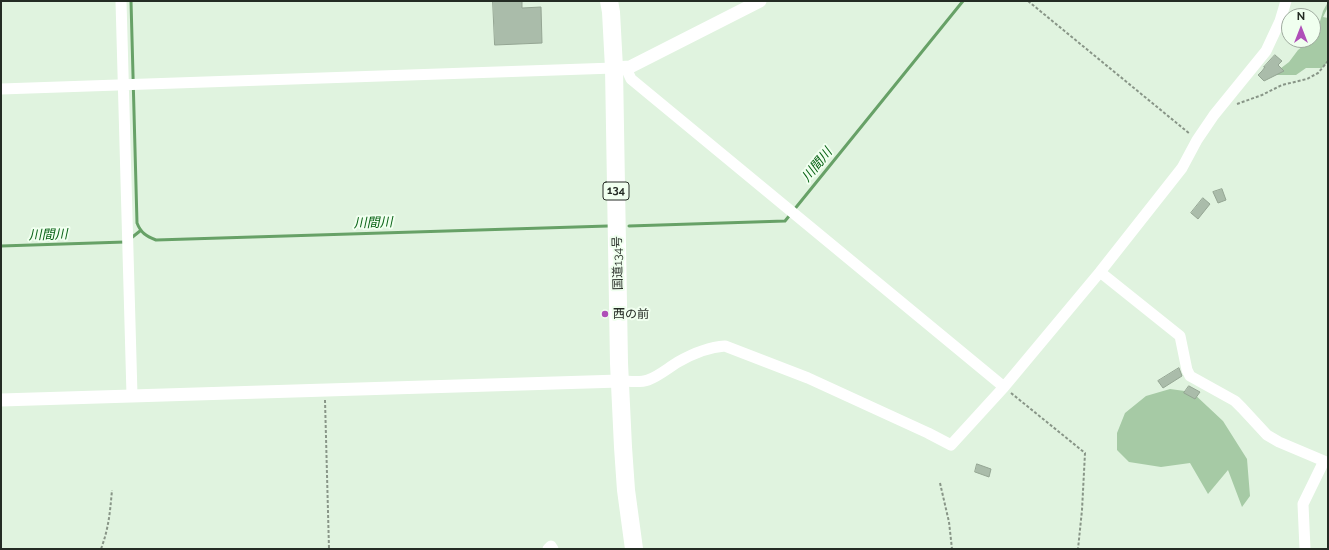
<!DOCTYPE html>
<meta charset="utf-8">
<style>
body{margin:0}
#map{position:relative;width:1329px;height:550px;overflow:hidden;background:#e0f3df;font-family:Raleway,sans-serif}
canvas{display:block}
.frame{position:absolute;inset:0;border:2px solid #242b24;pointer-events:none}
.north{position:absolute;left:1281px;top:8px;width:40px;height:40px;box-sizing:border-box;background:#f0ffef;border:1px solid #9eaa9e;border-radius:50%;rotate:0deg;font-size:11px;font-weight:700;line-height:16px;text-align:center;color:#242b24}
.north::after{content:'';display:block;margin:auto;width:14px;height:18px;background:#af4fb8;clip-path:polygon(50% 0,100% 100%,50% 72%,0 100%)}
</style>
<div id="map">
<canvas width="1329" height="550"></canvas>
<div class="frame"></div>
<div class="north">N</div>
</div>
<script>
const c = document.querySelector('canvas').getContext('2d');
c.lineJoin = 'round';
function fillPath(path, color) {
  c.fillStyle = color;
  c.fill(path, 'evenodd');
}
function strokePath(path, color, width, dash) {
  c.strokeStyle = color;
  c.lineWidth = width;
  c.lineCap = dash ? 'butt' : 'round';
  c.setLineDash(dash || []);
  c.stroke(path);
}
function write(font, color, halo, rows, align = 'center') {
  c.font = font + ' Raleway,"Noto Sans JP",sans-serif';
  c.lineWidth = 4;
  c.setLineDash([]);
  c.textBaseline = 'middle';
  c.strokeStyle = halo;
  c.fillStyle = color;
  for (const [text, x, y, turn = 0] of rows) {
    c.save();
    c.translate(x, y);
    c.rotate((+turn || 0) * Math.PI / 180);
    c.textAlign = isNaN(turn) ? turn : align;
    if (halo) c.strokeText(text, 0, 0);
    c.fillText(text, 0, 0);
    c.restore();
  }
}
fillPath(new Path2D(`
 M1328 2V7L1323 17 1328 18V62L1322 68H1306L1296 75H1272L1289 62 1298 50 1311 40H1313V38L1316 35 1323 11Z
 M1170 389 1192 392 1223 421 1247 459 1250 496 1242 507 1228 470 1208 494 1190 463 1161 467 1129 462 1117 450V433L1125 413 1146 396Z`), '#a6caa5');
strokePath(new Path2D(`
 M131 1 137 223C141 233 146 236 156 240L608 226
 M629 226 785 221 963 1
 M130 239 140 231
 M1 246 125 242`), '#67a167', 3);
const building = new Path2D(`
 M493 1H522V8L541 7 542 43 495 45Z
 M1275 55 1282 61 1278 65 1284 71 1264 81 1258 75 1262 71 1265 67H1264Z
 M1222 189 1226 200 1218 203 1213 192Z
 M1203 198 1210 204 1198 219 1191 213Z
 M1179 368 1182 376 1163 388 1158 381Z
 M1189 386 1200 392 1195 399 1184 393Z
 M977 464 991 469 989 477 975 472Z`);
fillPath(building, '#aabcaa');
strokePath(building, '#94a593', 1);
strokePath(new Path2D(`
 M1028 1 1190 134
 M1237 104 1262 95 1282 85 1307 79 1318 73 1328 61
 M1011 393 1085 453 1082 510 1078 549
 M325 400 329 549
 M940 483 949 522 952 549
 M101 549C109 527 110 512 112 490`), '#889587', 2, [3, 2]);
strokePath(new Path2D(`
 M121 1 132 395
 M626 68 631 79 1004 387
 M1 89 614 68
 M1100 272 1180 336 1187 370 1190 376 1235 401 1242 408 1267 435 1279 442 1324 461 1303 504 1305 549
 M620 381C629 381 640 383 648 380 659 376 668 368 678 362 692 354 709 347 725 346L808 378 928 433 951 445 1004 387 1100 272 1182 168 1197 140 1214 115 1266 51 1280 21 1286 1
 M548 549 551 546 553 549`), '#fff', 11);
strokePath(new Path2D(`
 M614 68 630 67 760 1
 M1 400 620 381`), '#fff', 13);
strokePath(new Path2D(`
 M609 1 611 12 614 68 619 363 623 447 626 490 634 549`), '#fff', 18);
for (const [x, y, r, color] of [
 [605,314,4,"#af4fb8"]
]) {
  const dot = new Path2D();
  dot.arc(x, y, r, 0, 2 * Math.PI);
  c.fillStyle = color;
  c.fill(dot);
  strokePath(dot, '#f0ffef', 1.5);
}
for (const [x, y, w] of [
 [616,191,26]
]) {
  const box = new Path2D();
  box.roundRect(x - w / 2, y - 9, w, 18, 3);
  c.fillStyle = '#f0ffef';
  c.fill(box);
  strokePath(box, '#242b24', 1);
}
write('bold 11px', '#242b24', null, [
 ["134",616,191]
]);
write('12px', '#242b24', '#f0ffef', [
 ["国道134号",618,263,-91]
]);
write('12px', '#242b24', '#f0ffef', [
 ["西の前",613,314]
], 'left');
write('italic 13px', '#076114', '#f0ffef', [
 ["川間川",817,165,-51],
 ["川間川",373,223,-2],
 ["川間川",48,235,-2]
]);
</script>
